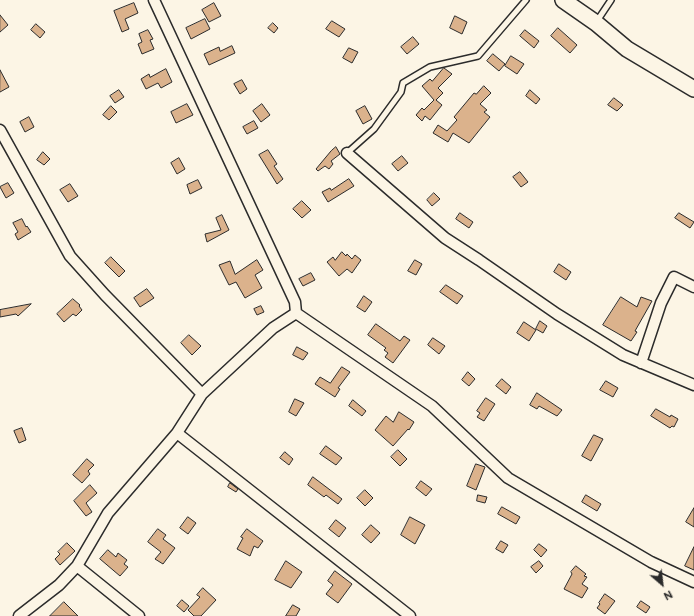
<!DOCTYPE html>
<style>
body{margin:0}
#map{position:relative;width:694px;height:616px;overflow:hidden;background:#fcf5e5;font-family:"Balsamiq Sans",sans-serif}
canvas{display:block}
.north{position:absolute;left:642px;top:564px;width:40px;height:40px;-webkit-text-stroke:3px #fcf5e5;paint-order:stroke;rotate:152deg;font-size:11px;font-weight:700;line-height:16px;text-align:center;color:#2b2b2b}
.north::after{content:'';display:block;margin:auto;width:14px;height:18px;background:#2b2b2b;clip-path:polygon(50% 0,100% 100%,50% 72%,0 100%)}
</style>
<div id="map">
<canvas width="694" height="616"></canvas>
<div class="north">N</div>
</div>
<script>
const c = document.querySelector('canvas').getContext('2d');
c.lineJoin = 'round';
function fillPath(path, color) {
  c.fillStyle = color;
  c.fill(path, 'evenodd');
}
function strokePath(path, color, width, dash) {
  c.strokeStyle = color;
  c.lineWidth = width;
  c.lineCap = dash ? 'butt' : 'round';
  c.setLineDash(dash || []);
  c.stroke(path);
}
const building = new Path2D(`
 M134 3 138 13 125 19 129 29 122 32 114 11Z
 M214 3 221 16 209 22 202 10Z
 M0 15 8 25 0 32Z
 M455 16 467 22 462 34 450 28Z
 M205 19 210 29 191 39 186 28Z
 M332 21 345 29 339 37 326 29Z
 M273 23 278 28 274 33 268 28Z
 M36 24 45 32 40 38 31 30Z
 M558 28 577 45 570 53 551 36Z
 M148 30 153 39 150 40 154 49 142 54 138 44 142 42 139 34Z
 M525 30 539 41 534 48 520 36Z
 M413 37 419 44 407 54 401 47Z
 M232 46 235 53 209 65 204 54 219 47 220 51Z
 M349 48 358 52 352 63 343 58Z
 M493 54 505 64 499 71 487 61Z
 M511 56 524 64 517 74 505 66Z
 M444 68 452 74 438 88 443 93 436 100 442 105 430 120 425 116 422 121 416 115 422 108 424 110 434 100 422 86 430 79 432 81Z
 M166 69 172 82 161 88 158 83 146 89 141 79 149 74 150 77Z
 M0 70 9 87 0 92Z
 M242 80 247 89 240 94 234 84Z
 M484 86 491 93 480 104 487 110 484 112 490 117 469 143 453 133 448 142 433 133 438 125 447 131 457 120 454 117 474 93 476 94Z
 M119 90 124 97 115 103 110 96Z
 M530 90 540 99 536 104 526 96Z
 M614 98 623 105 617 111 608 105Z
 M187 104 193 115 176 123 171 112Z
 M262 104 270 115 261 122 253 111Z
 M111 106 117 112 109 120 103 115Z
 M365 106 372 119 363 124 356 111Z
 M29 117 34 127 25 132 20 122Z
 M254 121 258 128 247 134 243 127Z
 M336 147 340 154 331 161 333 164 329 169 325 166 318 171 316 169 331 151Z
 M268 150 277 164 274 166 283 179 277 184 259 155Z
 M43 152 50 159 44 165 37 160Z
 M402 156 408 163 398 171 392 164Z
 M179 158 185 169 177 174 171 163Z
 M520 172 528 182 521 187 513 177Z
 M349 179 354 186 328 202 322 192 330 188 331 190Z
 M198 180 202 188 190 194 187 185Z
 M8 183 14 193 6 198 0 187Z
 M70 184 78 196 68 202 60 190Z
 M434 193 440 199 432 206 427 200Z
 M302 201 311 210 302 218 293 209Z
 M460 213 473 222 469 228 456 219Z
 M679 213 694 222 690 228 675 218Z
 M222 215 229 230 207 242 205 234 221 230 216 218Z
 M22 219 26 227 27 226 31 232 18 240 15 234 18 232 13 223Z
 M342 252 346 256 347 254 352 259 355 255 361 260 352 273 347 269 339 276 327 262 333 257 335 260Z
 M111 257 125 271 119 277 105 263Z
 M257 260 263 270 255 275 262 288 245 298 236 282 229 285 219 265 230 261 235 274Z
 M415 260 422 264 416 275 408 271Z
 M559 264 571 272 566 280 554 272Z
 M311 273 315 280 303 286 299 279Z
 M446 285 463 296 457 304 440 292Z
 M147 289 154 298 140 307 134 298Z
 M364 296 372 302 365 312 357 307Z
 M621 297 637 307 641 297 652 301 635 331 637 332 631 341 603 325Z
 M73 299 80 305 79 306 82 310 76 316 73 314 64 322 57 314Z
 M31 304 18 316 16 314 0 317V310Z
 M261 306 264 312 257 315 254 309Z
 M540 321 547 326 543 333 536 329Z
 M524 322 536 330 529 341 517 333Z
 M376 324 400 341 404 336 410 340 393 363 385 357 388 353 384 350 386 348 368 335Z
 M189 335 201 346 192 355 181 343Z
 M433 338 445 346 439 354 428 345Z
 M297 347 308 353 303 360 293 355Z
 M342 367 350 372 338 388 340 389 335 397 315 384 320 377 330 383Z
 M468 372 475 379 469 386 462 380Z
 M502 379 511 387 506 394 496 386Z
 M606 381 618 388 613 397 600 390Z
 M537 393 562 410 557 416 539 406 537 409 530 405Z
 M486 398 495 404 484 421 477 417 480 413 477 411Z
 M295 399 304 403 296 416 289 412Z
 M353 400 366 411 362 416 349 406Z
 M656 409 670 417 671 415 678 419 674 427 672 426 670 428 651 416Z
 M399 412 414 422 409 430 408 429 393 446 375 430 386 416 393 422Z
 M22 428 26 440 19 443 14 431Z
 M594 435 603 439 591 461 582 456Z
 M326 446 342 458 336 465 320 454Z
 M398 450 407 459 400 466 391 457Z
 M285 452 293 459 289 465 280 458Z
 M87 459 94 465 88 471 90 474 82 483 73 475Z
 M476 464 485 467 476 490 467 486Z
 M313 477 342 499 338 504 326 495 324 497 308 485Z
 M421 481 432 489 426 496 416 488Z
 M230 483 238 489 236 492 228 487Z
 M90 485 97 493 86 503 92 512 86 516 74 501Z
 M365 490 373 498 365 506 357 498Z
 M478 495 487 497 485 503 477 501Z
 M586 495 601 504 597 511 582 502Z
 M502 507 520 517 516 524 498 514Z
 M694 508V527L686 522Z
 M188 517 196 523 188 534 180 528Z
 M410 517 425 525 415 544 401 535Z
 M336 520 346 528 339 537 329 529Z
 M371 525 380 533 371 543 362 535Z
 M158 529 166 535 163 539 175 548 163 564 155 559 161 552 148 542Z
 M247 529 263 541 258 548 254 546 250 556 237 549 243 538 241 537Z
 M501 541 508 545 503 553 496 549Z
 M67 543 75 551 60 565 55 559 60 554 58 552Z
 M539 544 547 550 541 557 534 550Z
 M694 547V570L685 566Z
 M108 550 116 557 118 553 127 560 124 564 128 567 120 576 100 559Z
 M286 561 302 572 291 588 275 580Z
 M539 561 543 566 536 573 531 567Z
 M576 566 586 574 584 576 587 577 582 584 588 588 582 598 564 589 572 574 571 572Z
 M335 571 352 584 338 603 326 594 333 585 328 581Z
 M203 588 216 600 201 616H194L188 610 200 597 197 595Z
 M605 594 615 601 605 614 597 608 600 604 599 603Z
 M182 600 189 606 184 612 177 606Z
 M641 601 650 607 646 613 637 607Z
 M64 602 78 616H50Z
 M293 605 300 609 296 616H286Z`);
fillPath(building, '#dbb28c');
strokePath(building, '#2b2b2b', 1);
const lane = new Path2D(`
 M597 21 611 0
 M347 153 374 129 401 92 403 83 430 67 478 56 526 0`);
const street = new Path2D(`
 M154 0 295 302 296 313 432 406 508 478 651 562 694 582
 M0 130 70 256 105 295 202 394 177 433 108 513 77 566 59 585 19 616
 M347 153 445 238 479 260 557 314 623 355 694 385
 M641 363 661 303 674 277 694 287
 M202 394 273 328 296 313
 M177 433 410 616
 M77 566 139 616`);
const secondary = new Path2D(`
 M563 0 596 23 627 49 694 89`);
strokePath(lane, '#2b2b2b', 8);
strokePath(street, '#2b2b2b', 13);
strokePath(secondary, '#2b2b2b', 18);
strokePath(lane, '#fcf5e5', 5);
strokePath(street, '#fcf5e5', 10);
strokePath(secondary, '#fcf5e5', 15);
</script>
